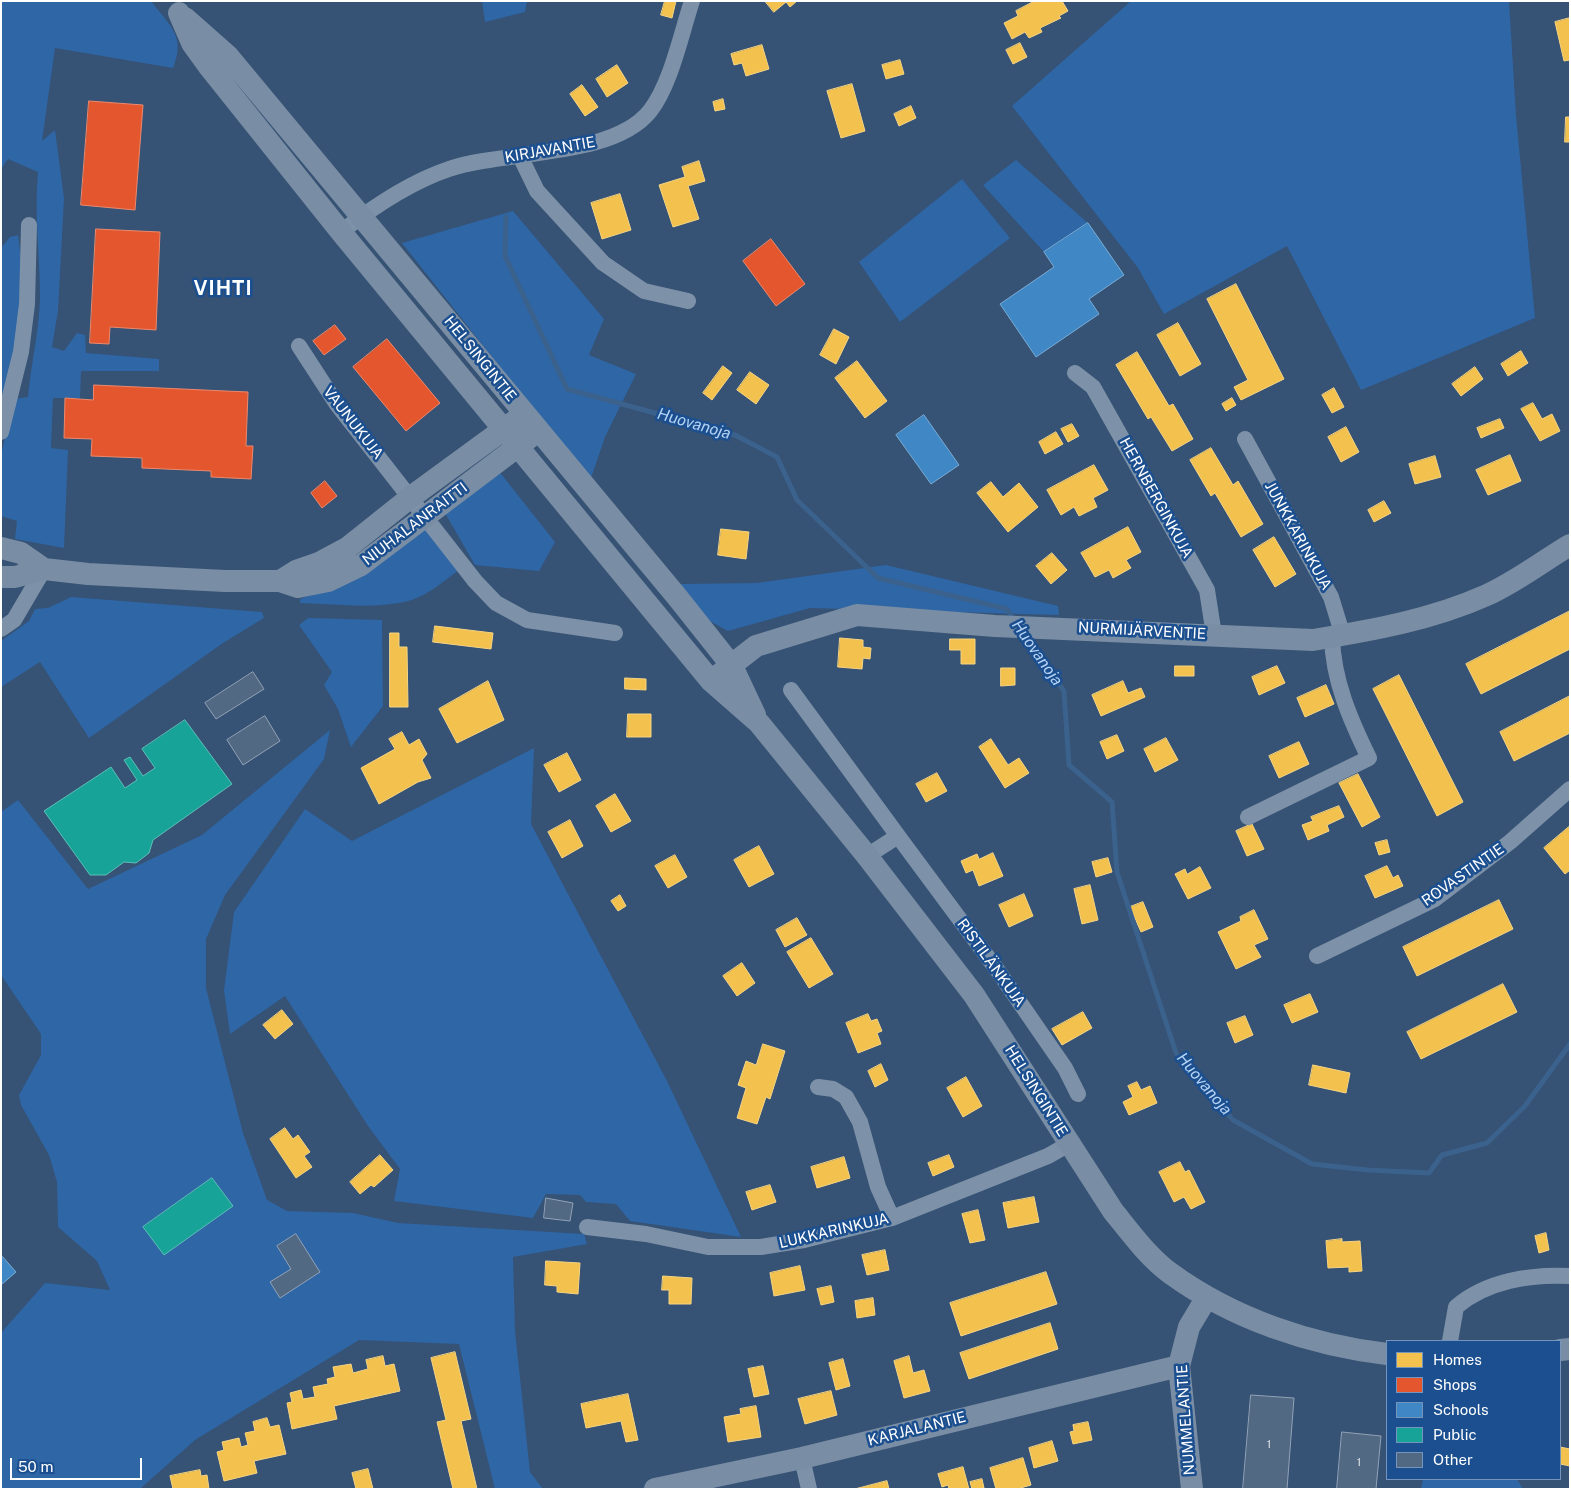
<!DOCTYPE html>
<meta charset="utf-8">
<style>
body{margin:0}
#map{position:relative;width:1571px;height:1490px;overflow:hidden;background:#365274;font-family:"Public Sans",sans-serif}
canvas{display:block}
.frame{position:absolute;inset:0;border:2px solid #fff;pointer-events:none}
.legend{position:absolute;left:1386px;top:1340px;width:175px;height:140px;box-sizing:border-box;background:#1b4f8f;border:1px solid #7695bc;margin:0;padding:6px 9px;list-style:none;font-size:15px;color:#fff}
.legend li{display:flex;align-items:center;gap:10px;height:25px}
.legend b{width:25px;border:1px solid #7695bc}
.scale{position:absolute;left:10px;top:1458px;width:132px;height:22px;box-sizing:border-box;border:2px solid #fff;border-top:0;padding-left:6px;font-size:15px;line-height:18px;white-space:nowrap;color:#fff;-webkit-text-stroke:4px #1b4f8f;paint-order:stroke}
</style>
<div id="map">
<canvas width="1571" height="1490"></canvas>
<div class="frame"></div>
<ul class="legend">
<li><b style="height:14px;background:#f2c14e"></b>Homes</li>
<li><b style="height:14px;background:#e4572e"></b>Shops</li>
<li><b style="height:14px;background:#3f88c5"></b>Schools</li>
<li><b style="height:14px;background:#17a398"></b>Public</li>
<li><b style="height:14px;background:#526984"></b>Other</li>
</ul>
<div class="scale">50 m</div>
</div>
<script>
const c = document.querySelector('canvas').getContext('2d');
c.lineJoin = 'round';
function fillPath(path, color) {
  c.fillStyle = color;
  c.fill(path, 'evenodd');
}
function strokePath(path, color, width, dash) {
  c.strokeStyle = color;
  c.lineWidth = width;
  c.lineCap = dash ? 'butt' : 'round';
  c.setLineDash(dash || []);
  c.stroke(path);
}
function write(font, color, halo, rows, align = 'center') {
  c.font = font + ' "Public Sans",sans-serif';
  c.lineWidth = 5;
  c.setLineDash([]);
  c.textBaseline = 'middle';
  c.strokeStyle = halo;
  c.fillStyle = color;
  for (const [text, x, y, turn = 0] of rows) {
    c.save();
    c.translate(x, y);
    c.rotate((+turn || 0) * Math.PI / 180);
    c.textAlign = isNaN(turn) ? turn : align;
    if (halo) c.strokeText(text, 0, 0);
    c.fillText(text, 0, 0);
    c.restore();
  }
}
fillPath(new Path2D(`
 M1 1H151C170 26 186 36 173 68L55 48 42 141 55 130 64 198 58 311 52 347 64 351 77 333 85 335 86 353 159 359V371H81L80 398H53L51 448 68 450 64 548 15 539 17 521 1 516V455L14 399 28 397C31 363 39 333 40 298 40 256 34 214 38 172L8 159 1 169Z
 M482 1H527L525 12 485 22Z
 M1131 1H1509L1516 115 1535 318 1361 390 1287 246 1164 314 1138 268 1012 106Z
 M1016 160 1088 223 1044 252 983 185Z
 M962 179 1010 238 900 322 859 262Z
 M513 211 604 319 589 355 636 374 605 437 590 481 402 243Z
 M18 235 24 281 19 335 1 405V248L10 237Z
 M498 470 555 542 539 571 475 565 445 513Z
 M425 527 460 569C443 582 425 598 404 602 370 609 334 604 300 603V599L371 571Z
 M886 565 1058 606 1059 615 810 608 728 631 695 613 680 584 757 583Z
 M71 597 262 612 264 618 223 643 89 738 40 662 1 687V641L29 621 35 609 48 608Z
 M308 618 382 620 383 706 351 747 338 709 324 685 332 672 299 625Z
 M330 730 324 759 225 895 206 939V988L243 1133 267 1200 287 1211 353 1213 398 1223 584 1234 587 1244 513 1257 515 1331 530 1472 543 1489H495L459 1344 359 1340 195 1440 140 1489H1V1333L45 1283 110 1290 97 1261 58 1227 57 1182 49 1155 21 1105 19 1095 41 1055V1034L1 975V812L18 800 88 889 202 835Z
 M534 748 531 824 667 1081 741 1237 630 1221 616 1204 586 1202 580 1195 546 1194 533 1218 394 1201 400 1169 368 1126 285 996 230 1034 224 990 234 912 305 809 352 841Z
 M1423 1479H1517L1523 1489H1421Z`), '#2f66a5');
const homes = new Path2D(`
 M665 1H676L672 18 661 15Z
 M765 1H797L790 7 786 2 774 12Z
 M1035 1H1062L1068 11 1059 16 1061 18 1040 28 1042 32 1029 38 1025 32 1012 39 1004 23 1018 16 1016 11Z
 M1570 18V60L1564 61 1555 22Z
 M1020 43 1027 57 1013 64 1006 50Z
 M762 45 769 69 746 76 742 63 734 65 731 54Z
 M900 60 904 74 886 79 882 65Z
 M617 65 628 83 607 97 596 79Z
 M852 84 865 131 841 138 827 91Z
 M582 85 598 107 585 116 570 94Z
 M723 99 725 109 715 111 713 102Z
 M911 106 916 118 899 126 894 114Z
 M1566 117H1570V142H1565Z
 M699 161 705 181 688 186 699 219 673 227 659 185 685 177 682 167Z
 M620 194 631 230 602 239 591 203Z
 M1236 284 1284 379 1241 400 1234 387 1248 380 1207 299Z
 M1178 323 1201 364 1180 376 1157 335Z
 M834 329 849 337 836 364 820 355Z
 M1521 351 1528 363 1508 376 1501 364Z
 M1137 352 1169 406 1173 404 1193 439 1172 451 1151 417 1148 419 1116 365Z
 M857 361 887 401 865 418 835 378Z
 M723 366 732 373 712 400 703 393Z
 M1475 367 1483 379 1461 396 1452 384Z
 M750 372 769 385 756 404 737 390Z
 M1334 388 1344 407 1332 413 1322 395Z
 M1232 398 1236 405 1226 411 1222 404Z
 M1533 403 1542 419 1552 414 1560 431 1540 441 1521 409Z
 M1500 419 1504 428 1481 438 1477 428Z
 M1072 424 1079 436 1068 442 1061 429Z
 M1346 427 1359 452 1341 462 1328 437Z
 M1056 432 1063 444 1045 454 1039 442Z
 M1211 448 1233 485 1238 481 1263 524 1241 537 1215 493 1211 496 1190 460Z
 M1510 455 1521 481 1488 495 1476 470Z
 M1435 456 1441 477 1415 484 1409 464Z
 M1094 465 1108 490 1093 498 1097 507 1079 516 1074 507 1061 515 1047 490Z
 M991 482 1003 497 1019 483 1038 507 1008 532 977 493Z
 M1384 501 1391 513 1374 522 1368 510Z
 M1128 527 1141 552 1126 560 1131 568 1113 578 1109 570 1095 577 1081 553Z
 M721 529 749 532 746 559 718 555Z
 M1274 537 1296 574 1275 587 1253 550Z
 M1052 553 1067 570 1051 584 1036 566Z
 M1570 611V649L1481 694 1466 664Z
 M435 626 493 633 491 649 433 642Z
 M390 633H399V647H407L408 707H390Z
 M840 638 863 640V647L871 648 870 659 863 658 862 669 838 667Z
 M950 639H975V664H961V650H950Z
 M1175 666H1194V676H1175Z
 M1277 666 1285 683 1259 695 1252 677Z
 M1001 668H1015V685L1001 686Z
 M1399 675 1463 802 1437 816 1373 689Z
 M625 678 646 679V690L625 689Z
 M488 681 504 720 457 743 439 709Z
 M1123 681 1128 693 1141 688 1145 697 1101 716 1092 695Z
 M1326 685 1334 704 1305 717 1297 698Z
 M1570 696V733L1514 761 1500 732Z
 M628 714H651V737H627Z
 M402 732 409 745 419 739 427 754 422 760 431 778 418 782 379 804 361 768 395 749 389 739Z
 M1117 735 1124 751 1107 759 1100 742Z
 M1166 738 1178 760 1155 772 1144 749Z
 M991 739 1008 765 1019 758 1029 773 1005 788 979 747Z
 M1299 742 1309 764 1279 778 1269 756Z
 M567 753 581 780 559 792 544 765Z
 M937 773 947 791 926 802 916 784Z
 M1358 774 1380 817 1362 827 1339 783Z
 M615 794 631 821 611 832 596 806Z
 M1339 806 1344 817 1327 825 1329 831 1308 840 1302 825 1313 821 1311 817Z
 M570 820 583 846 562 858 548 832Z
 M1252 824 1264 849 1247 856 1236 831Z
 M1570 826V870L1565 874 1544 848Z
 M1387 840 1390 852 1379 855 1375 843Z
 M759 846 774 874 749 887 734 860Z
 M993 853 1003 876 979 886 973 870 966 873 961 861 977 854 979 859Z
 M675 855 687 877 668 888 655 866Z
 M1108 858 1112 872 1096 877 1092 862Z
 M1387 866 1393 878 1398 875 1403 886 1375 898 1365 876Z
 M1200 867 1211 888 1188 899 1175 874 1185 869 1187 874Z
 M1090 885 1098 920 1082 924 1074 889Z
 M1024 894 1033 916 1009 927 999 905Z
 M620 895 626 906 618 911 611 901Z
 M1499 900 1513 929 1417 976 1403 947Z
 M1143 902 1153 927 1141 932 1130 907Z
 M1254 910 1268 939 1254 945 1261 957 1236 969 1218 932 1241 921 1240 917Z
 M797 918 807 935 785 947 776 930Z
 M811 938 833 974 809 988 787 952Z
 M742 963 755 983 737 996 723 976Z
 M1503 984 1517 1012 1421 1059 1407 1032Z
 M1310 994 1318 1012 1292 1023 1284 1005Z
 M282 1010 293 1024 275 1039 263 1025Z
 M1083 1012 1092 1028 1062 1045 1052 1029Z
 M868 1014 871 1021 877 1019 882 1031 877 1033 881 1044 858 1053 846 1023Z
 M1245 1016 1253 1035 1235 1043 1227 1023Z
 M763 1044 785 1051 770 1099 766 1097 757 1124 737 1118 746 1088 738 1085 746 1061 756 1065Z
 M881 1064 888 1080 875 1087 868 1071Z
 M1313 1065 1350 1073 1346 1093 1309 1085Z
 M966 1077 982 1106 963 1117 947 1088Z
 M1137 1082 1141 1090 1150 1086 1157 1103 1129 1115 1123 1102 1133 1097 1128 1086Z
 M285 1128 293 1139 298 1135 310 1152 304 1156 312 1167 296 1178 270 1139Z
 M380 1155 393 1170 374 1187 371 1185 360 1194 350 1182Z
 M949 1155 954 1167 933 1176 928 1163Z
 M844 1157 850 1178 817 1188 811 1167Z
 M1180 1162 1185 1172 1189 1170 1205 1202 1191 1209 1184 1197 1174 1202 1159 1172Z
 M770 1185 776 1202 752 1210 746 1192Z
 M1034 1197 1039 1222 1008 1228 1003 1203Z
 M978 1210 985 1240 970 1243 962 1214Z
 M1546 1233 1549 1250 1539 1253 1535 1236Z
 M1342 1239V1242L1360 1241 1362 1271 1349 1272V1267L1328 1268 1326 1241Z
 M885 1250 889 1270 867 1275 862 1255Z
 M546 1261 580 1263 578 1294 557 1292V1286L545 1285Z
 M800 1266 805 1290 774 1296 770 1273Z
 M1046 1272 1057 1304 961 1336 950 1303Z
 M663 1276 692 1278 691 1304H669V1290H662Z
 M831 1286 834 1302 821 1305 817 1289Z
 M873 1298 875 1315 857 1318 855 1301Z
 M1050 1323 1058 1349 969 1379 960 1353Z
 M455 1352 471 1419 461 1421 477 1489H453L437 1422 446 1420 431 1358Z
 M383 1356 385 1366 394 1364 400 1391 334 1406 337 1419 292 1429 287 1403 292 1402 290 1393 301 1390 303 1399 315 1397 313 1387 328 1384 327 1379 335 1377 333 1367 351 1364 353 1373 368 1369 366 1360Z
 M909 1356 913 1373 924 1370 930 1391 904 1398 894 1361Z
 M843 1359 850 1386 836 1390 829 1363Z
 M763 1366 769 1394 754 1397 748 1369Z
 M831 1391 837 1415 805 1424 798 1399Z
 M628 1394 638 1440 626 1442 621 1421 586 1428 581 1404Z
 M756 1406 761 1437 728 1442 724 1417 741 1414 740 1409Z
 M267 1418 270 1427 279 1425 286 1454 254 1461 257 1473 224 1481 217 1452 224 1450 222 1442 239 1438 241 1447 248 1445 245 1433 255 1431 253 1422Z
 M1088 1422 1092 1440 1073 1444 1070 1432 1074 1431 1073 1425Z
 M1052 1441 1058 1461 1034 1468 1029 1448Z
 M1560 1447 1570 1449V1466L1560 1464Z
 M1023 1458 1031 1485 1017 1489H996L990 1468Z
 M963 1467 969 1489H949L948 1485 942 1487 938 1474Z
 M368 1469 373 1489H356L352 1473Z
 M200 1470 201 1476 207 1475 209 1489H173L170 1476Z
 M982 1479 984 1488 972 1489 970 1482Z
 M887 1481 889 1489H855Z`);
fillPath(homes, '#f2c14e');
strokePath(homes, '#f6d483', 1);
const shops = new Path2D(`
 M89 101 143 105 135 210 81 205Z
 M96 229 160 232 156 330 110 327 109 344 90 343Z
 M771 239 805 284 776 306 743 261Z
 M335 325 346 339 324 355 313 341Z
 M387 339 440 403 406 431 353 367Z
 M94 385 248 392 246 446H253L251 479 211 477V471L142 468V458L91 456 92 439 64 438 65 398 93 400Z
 M325 481 337 496 322 508 311 493Z`);
fillPath(shops, '#e4572e');
strokePath(shops, '#ec896d', 1);
const schools = new Path2D(`
 M1088 223 1124 275 1089 299 1099 314 1036 357 1000 304 1054 267 1044 252Z
 M924 415 959 465 931 484 896 435Z
 M1 1255 16 1272 1 1285Z`);
fillPath(schools, '#3f88c5');
strokePath(schools, '#79acd6', 1);
const public = new Path2D(`
 M185 720 232 784 153 840 149 853 136 863 124 862 106 875H90L44 811 111 767 125 788 137 780 124 760 130 757 143 776 155 768 142 749Z
 M212 1178 233 1206 164 1255 143 1227Z`);
fillPath(public, '#17a398');
strokePath(public, '#5dbfb7', 1);
strokePath(new Path2D(`
 M506 217 505 256 567 389 735 435 777 457 797 500 878 578 1007 609 1015 621
 M1024 634 1064 691 1069 765 1112 802 1117 872 1176 1053 1233 1120 1312 1164 1367 1170 1429 1173 1442 1155 1487 1143 1525 1106 1570 1044`), '#3b618d', 5);
const building = new Path2D(`
 M253 672 264 689 216 719 205 703Z
 M265 716 280 741 243 765 227 740Z
 M546 1198 573 1203 570 1221 544 1218Z
 M296 1234 320 1272 280 1298 270 1282 291 1269 277 1246Z
 M1251 1395 1294 1398 1287 1489H1243Z
 M1342 1432 1381 1436 1376 1489H1337Z`);
fillPath(building, '#526984');
strokePath(building, '#92a2b6', 1);
strokePath(new Path2D(`
 M520 156 537 191 603 263 644 291 688 301
 M341 232C373 207 410 182 449 169 505 150 613 158 650 111 671 84 681 34 692 1
 M299 346 336 403 475 581 496 603 527 620 615 633
 M1075 373 1093 387 1207 590 1214 635
 M1 432 21 352 27 304 29 225
 M1245 439 1331 597 1343 636
 M1 629 14 620 44 569
 M791 690 898 836
 M1248 817 1369 758C1350 719 1333 680 1332 637
 M867 856 898 836 998 971 1065 1068 1078 1094
 M1317 956 1435 899 1510 842 1570 789
 M818 1087 833 1089 846 1097 860 1122 878 1187 892 1218
 M587 1227 646 1234 708 1247H761L804 1240 892 1218 1048 1156 1069 1144
 M1450 1341 1456 1307C1486 1281 1530 1274 1570 1276
 M802 1458 809 1489`), '#7d92a8', 16);
strokePath(new Path2D(`
 M179 13 192 43 210 68 341 232 711 681 759 723 867 856 974 995 1113 1211C1130 1232 1148 1257 1170 1273 1233 1319 1311 1345 1387 1354
 M185 18 228 56 678 598 732 666 755 715
 M1 548 21 553 44 569
 M1 577H15L44 569 88 574 225 581H280L298 587 328 581 361 565 529 438
 M280 581 296 571 319 563 347 548 411 497 515 421
 M720 674 756 646 857 615 995 626 1313 640C1373 630 1431 620 1487 595 1516 582 1543 561 1570 545
 M1560 1350 1570 1349
 M655 1489 802 1458 1179 1366
 M1192 1489 1179 1366 1189 1327 1207 1297`), '#798da4', 22);
write('12px', '#d4dae0', null, [
 ["1",1269,1444],
 ["1",1359,1462]
]);
write('15px', '#fff', '#1b4f8f', [
 ["KIRJAVANTIE",550,150,-10],
 ["HELSINGINTIE",480,359,51],
 ["VAUNUKUJA",353,423,52],
 ["HERNBERGINKUJA",1156,498,61],
 ["NIUHALANRAITTI",415,524,-37],
 ["JUNKKARINKUJA",1298,536,61],
 ["NURMIJÄRVENTIE",1142,631,3],
 ["ROVASTINTIE",1463,875,-35],
 ["RISTILÄNKUJA",991,963,54],
 ["HELSINGINTIE",1036,1091,58],
 ["LUKKARINKUJA",834,1231,-13],
 ["NUMMELANTIE",1186,1420,-94],
 ["KARJALANTIE",917,1429,-14]
]);
write('italic 16px', '#b5d3f5', '#1b4f8f', [
 ["Huovanoja",694,424,16],
 ["Huovanoja",1037,653,55],
 ["Huovanoja",1204,1084,50]
]);
c.letterSpacing = '1px';
write('bold 20px', '#fff', '#1b4f8f', [
 ["VIHTI",223,289]
]);
c.letterSpacing = '0px';
</script>
